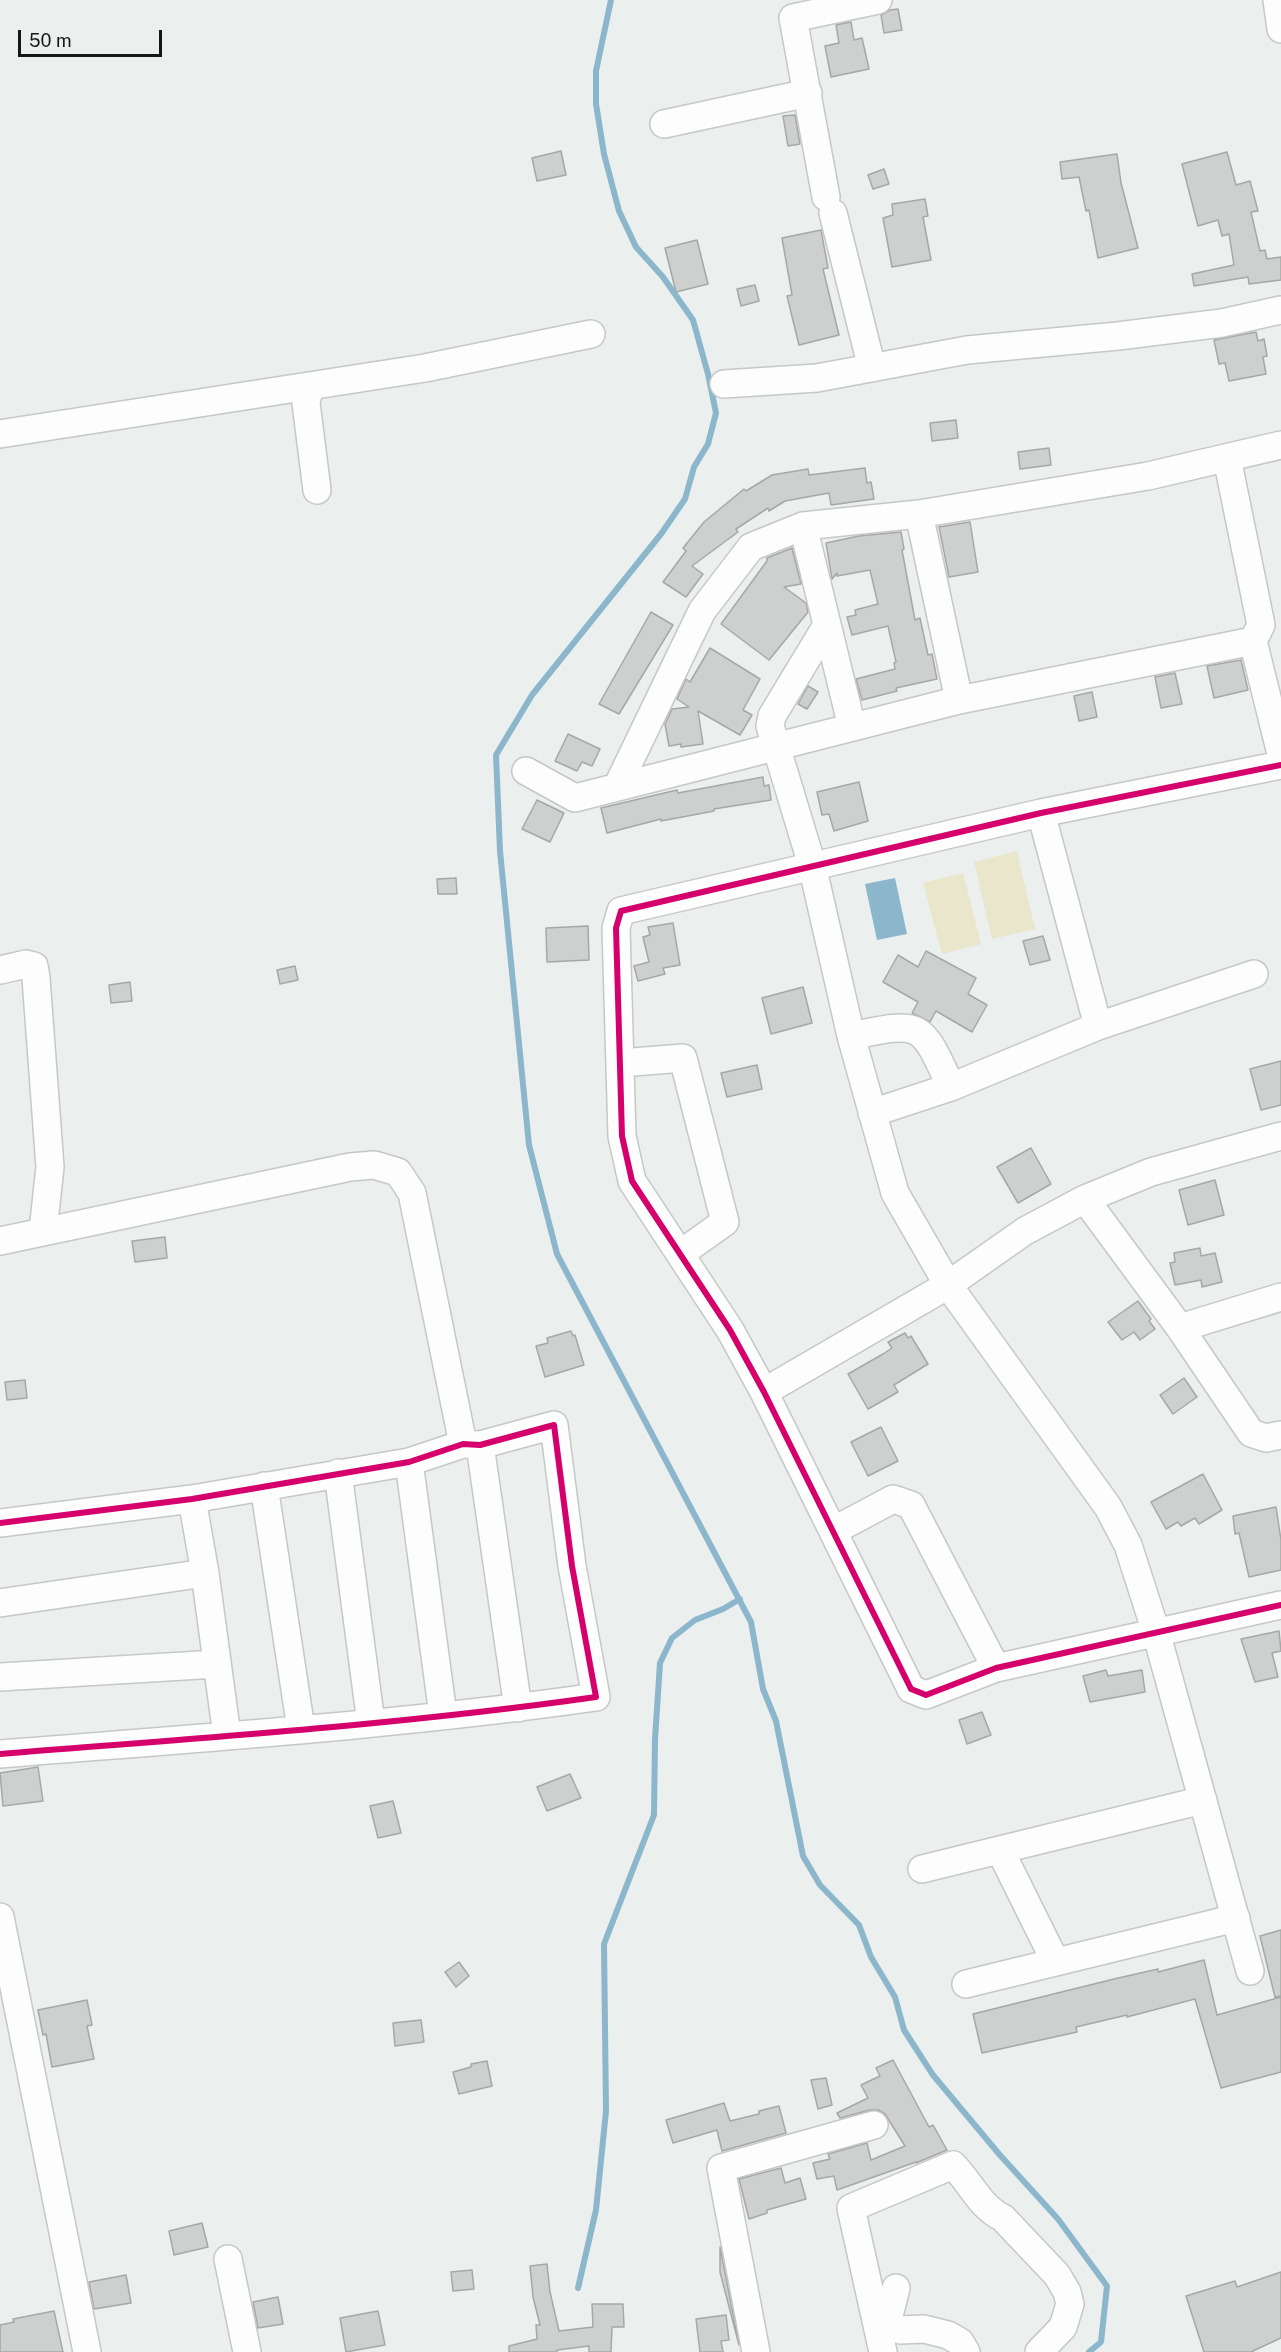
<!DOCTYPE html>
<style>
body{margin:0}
#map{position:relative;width:1281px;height:2352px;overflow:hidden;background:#ebefed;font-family:"Public Sans",sans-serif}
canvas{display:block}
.scale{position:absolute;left:18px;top:30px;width:144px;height:27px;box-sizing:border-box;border:3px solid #151716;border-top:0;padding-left:8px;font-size:18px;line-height:21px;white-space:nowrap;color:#151716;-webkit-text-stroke:4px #eaf0ed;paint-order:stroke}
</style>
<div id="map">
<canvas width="1281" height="2352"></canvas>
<div class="scale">50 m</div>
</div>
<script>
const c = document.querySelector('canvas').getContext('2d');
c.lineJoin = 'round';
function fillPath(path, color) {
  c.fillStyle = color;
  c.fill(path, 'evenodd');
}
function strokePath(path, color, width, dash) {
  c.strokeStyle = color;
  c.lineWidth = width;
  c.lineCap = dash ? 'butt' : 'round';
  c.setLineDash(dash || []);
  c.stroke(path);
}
fillPath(new Path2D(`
 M1017 851 1035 929 992 939 974 862Z
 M963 873 981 944 942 954 923 883Z`), '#eae6cb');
fillPath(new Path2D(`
 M895 878 907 934 877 940 865 884Z`), '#8cb6cb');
strokePath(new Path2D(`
 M611 0 596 71V104L604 154 619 211 636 247 663 277 693 320 708 374 716 413 708 444 694 467 685 499 661 534 532 695 496 755 500 851 529 1145 557 1254 751 1622 763 1689 776 1721 803 1856 820 1885 859 1925 871 1957 895 1997 904 2030 933 2075 999 2154 1058 2219 1107 2286 1101 2342 1089 2352
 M578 2288 596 2210 606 2111 604 1944 654 1815 655 1739 660 1663 672 1638 695 1620 723 1609 740 1599`), '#8cb6cb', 6);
const building = new Path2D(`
 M898 9 902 30 884 33 881 15 890 10Z
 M851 22 854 40 862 38 869 69 831 77 825 46 839 43 836 25Z
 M795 115 800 144 788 146 783 116Z
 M561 151 566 175 537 181 532 158Z
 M1227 152 1236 185 1250 181 1258 211 1251 212 1260 251 1265 250 1267 259 1281 257V280L1249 284 1248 277 1194 286 1192 274 1234 265 1229 234 1222 236 1218 220 1198 226 1182 164Z
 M1117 154 1121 183 1138 248 1098 258 1089 210 1086 211 1079 177 1062 179 1060 162Z
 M884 169 889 184 873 189 868 175Z
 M925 199 928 216 923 217 931 260 892 267 883 218 893 215 892 204Z
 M821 230 828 268 823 269 839 335 799 345 787 296 792 295 782 238Z
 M697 240 708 284 676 292 665 248Z
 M755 285 759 301 741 306 737 289Z
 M1256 332 1258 341 1264 339 1267 356 1263 357 1266 374 1229 381 1225 363 1219 364 1214 340Z
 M956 420 958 438 932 441 930 423Z
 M1049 448 1051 465 1020 469 1018 452Z
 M865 468 867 483 871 482 874 499 831 505 829 493 785 501 769 511 768 508 736 529 738 532 692 566 703 574 686 597 663 582 686 551 683 548 704 522 744 489 746 491 772 475 808 469 809 475Z
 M970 522 978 572 949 577 939 527Z
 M901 532 904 549 902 550 915 620 920 618 928 655 932 654 937 679 896 688 897 691 862 700 856 679 895 669 894 663 896 662 888 626 852 635 847 617 856 615 855 610 878 604 870 570 837 576V573L832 579 826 543 859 536Z
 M792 548 801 584 784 587 806 603 808 612 769 660 721 624 767 561V558Z
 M651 612 673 625 619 714 599 704Z
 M710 648 760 679 743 710 752 715 740 735 698 711 703 744 681 747V744L669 746 665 724 672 709 689 707 677 699 686 679 690 682Z
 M1241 660 1248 690 1214 698 1207 666Z
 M1175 673 1182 704 1161 708 1155 677Z
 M808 686 818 692 807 709 798 704Z
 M1092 692 1097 717 1079 721 1074 696Z
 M568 734 600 749 592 766 582 762 577 771 555 761Z
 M763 777 764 786 769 785 771 800 714 809V811L661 821V819L607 833 601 808 677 790 678 793Z
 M859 782 868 821 834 831 829 814 822 815 817 792Z
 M537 800 564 813 550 842 522 829Z
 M456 878 457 894H438L437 879Z
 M673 923 680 965 663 968 665 974 638 981 634 966 649 962 643 937 650 935 648 927Z
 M588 926 589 960 547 962 546 928Z
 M1043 936 1050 960 1030 965 1023 941Z
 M926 951 976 978 968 994 987 1005 972 1032 936 1011 930 1022 912 1013 918 1002 883 982 898 955 918 967Z
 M295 966 298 980 280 984 277 970Z
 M130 982 132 1001 111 1003 109 985Z
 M803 987 812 1023 771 1034 762 998Z
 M1281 1061V1105L1261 1110 1250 1069Z
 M757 1065 762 1089 727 1097 721 1073Z
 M1031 1148 1051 1184 1018 1203 997 1167Z
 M1215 1180 1224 1215 1188 1225 1179 1190Z
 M165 1237 167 1258 135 1262 132 1241Z
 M1200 1248 1201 1256 1215 1253 1222 1282 1202 1287 1201 1280 1175 1285 1170 1263 1175 1262 1174 1253Z
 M1138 1301 1151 1319 1149 1321 1155 1329 1140 1340 1134 1332 1122 1340 1108 1322Z
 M571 1331 573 1336 575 1335 584 1365 545 1377 536 1346 548 1343 547 1338Z
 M905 1333 908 1338 911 1336 928 1364 894 1385 898 1392 868 1409 848 1374 883 1354 892 1348 888 1342Z
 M1184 1378 1197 1397 1173 1414 1160 1395Z
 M25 1380 27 1398 7 1400 5 1382Z
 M881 1427 898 1461 868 1476 851 1442Z
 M1203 1474 1222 1510 1199 1524 1195 1518 1181 1526 1178 1522 1166 1529 1151 1502Z
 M1276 1507 1281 1540V1570L1249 1577 1239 1533 1235 1534 1233 1516Z
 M1279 1631 1281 1651 1272 1653 1278 1677 1255 1682 1241 1639Z
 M1106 1670 1108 1676 1142 1670 1145 1692 1090 1702 1083 1676Z
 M982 1712 991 1735 967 1744 959 1720Z
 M38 1767 43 1801 3 1806 0 1773Z
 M570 1774 581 1798 547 1811 537 1787Z
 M393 1801 401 1833 378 1838 370 1806Z
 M1281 1930V1996L1275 1997 1260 1936Z
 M1204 1960 1217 2015 1281 1997V2072L1221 2088 1195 1999 1127 2017V2015L1076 2027 1077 2032 982 2053 973 2014 1114 1979 1158 1969V1972Z
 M459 1962 469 1976 456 1987 445 1972Z
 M87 2000 92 2025 87 2026 94 2059 52 2067 46 2034 43 2035 38 2010Z
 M421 2020 424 2042 395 2046 393 2023Z
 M893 2060 929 2127 933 2125 947 2150 916 2163V2162L837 2190 834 2176 817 2179 813 2163 830 2159 828 2154 867 2143 871 2160 905 2146 885 2114 878 2110H870L840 2118 837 2113 868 2098 861 2085 880 2076 876 2068Z
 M487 2061 492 2086 459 2094 453 2072 471 2067V2064Z
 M826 2078 832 2105 818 2109 811 2080Z
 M724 2103 730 2121 759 2114V2111L779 2106 786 2133 722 2151 717 2130 673 2143 666 2120Z
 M781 2168 785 2183 800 2178 806 2199 767 2210V2213L749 2219 739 2179Z
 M202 2223 208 2247 174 2255 169 2231Z
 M720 2247 739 2345 720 2272Z
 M547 2264 550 2292 559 2331 593 2327 592 2304H623L624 2327H612L611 2352H589V2346L557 2350V2352H509V2346L537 2339 536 2325H540L533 2297 530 2266Z
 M472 2270 474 2289 453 2291 451 2272Z
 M1281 2272V2338L1251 2352H1204L1186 2296 1235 2281 1237 2287Z
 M126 2275 131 2303 94 2309 89 2282Z
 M278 2297 283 2324 258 2328 253 2302Z
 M54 2311 63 2352H0V2325L14 2322 13 2319Z
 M378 2311 385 2345 346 2352 340 2318Z
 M726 2315 729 2340 721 2341 723 2352H700L696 2319Z`);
fillPath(building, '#cdd0ce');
strokePath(building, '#a6a8a6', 1.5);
const minor = new Path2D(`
 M1277 0 1281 29
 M664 124 808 93
 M826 197 793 18 878 0
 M833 213 872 368
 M724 384 817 378 967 350 1118 336 1222 323 1281 310
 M310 386 306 403 317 490
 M0 434 425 368 591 334
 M1227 458 1261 625 1253 641 1281 754
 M919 514 959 700
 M803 526 852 727
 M827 625 772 716 770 726 812 865 851 1036 895 1193 948 1285 1108 1507 1128 1545 1156 1632 1250 1971
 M1281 765 1041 813 621 911 616 928 622 1136 632 1181 730 1330 764 1392 911 1689 926 1695 996 1668 1281 1605
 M526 771 575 798 959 700 1253 641
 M617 787 702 611 751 547 803 526 919 514 1148 476 1281 445
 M1041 813 1098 1026
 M0 970 26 964 34 966 36 978 50 1167 43 1231
 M851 1036C922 1021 921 1021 951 1087
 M621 1063 683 1058 725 1222 680 1254
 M872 1113 951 1087 1098 1026 1254 974
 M1085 1199 1180 1328 1251 1433 1266 1438 1281 1435
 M0 1241 350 1167 374 1165 398 1172 412 1193 463 1444
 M1180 1328 1281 1297
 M764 1392 948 1285 1025 1231 1085 1199 1151 1172 1281 1136
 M480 1445 518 1708
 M409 1462 443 1715
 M338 1473 371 1723
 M264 1486 301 1729
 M192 1499 205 1573 227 1736
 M0 1523 192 1499 409 1462 463 1444 480 1445 554 1425 572 1566 596 1697C399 1725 199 1738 0 1754
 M833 1531 893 1499 911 1505 996 1668
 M0 1603 205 1573
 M0 1677 217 1664
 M1000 1850 1055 1961
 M922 1869 1203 1800
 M0 1917 87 2352
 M966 1984 1236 1918
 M228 2259 247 2352
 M887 2324 900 2330 924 2329 948 2335 960 2342 966 2352
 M878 2329 887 2324 896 2288
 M756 2352 721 2168 874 2125
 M883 2352 851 2208 953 2165C971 2183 979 2206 1003 2218L1057 2275 1067 2292 1070 2304 1063 2327 1039 2352`);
strokePath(minor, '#c6c8c7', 30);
strokePath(minor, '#fcfdfc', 27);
strokePath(new Path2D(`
 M1281 765 1041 813 621 911 616 928 622 1136 632 1181 730 1330 764 1392 911 1689 926 1695 996 1668 1281 1605
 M0 1523 192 1499 409 1462 463 1444 480 1445 554 1425 572 1566 596 1697C399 1725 199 1738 0 1754`), '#d6006c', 6);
</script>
